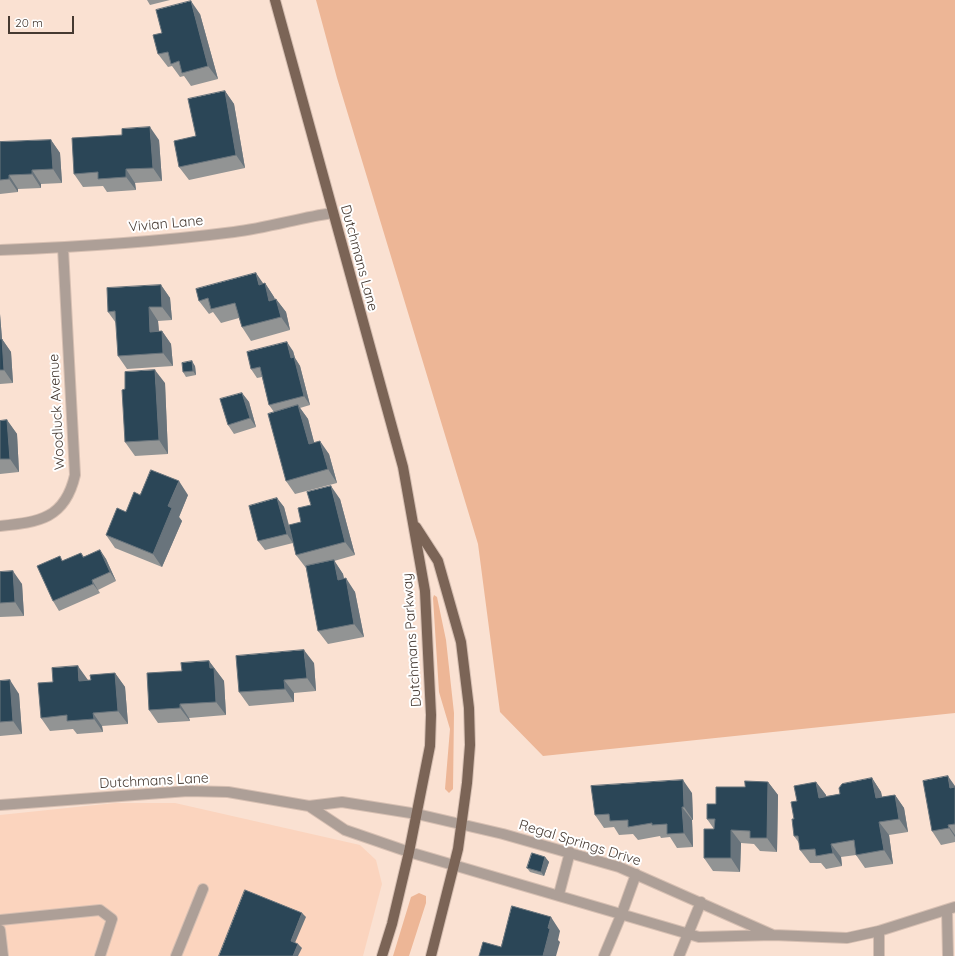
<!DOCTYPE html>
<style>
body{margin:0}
#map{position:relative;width:955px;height:956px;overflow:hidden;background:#fae1d2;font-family:Quicksand,sans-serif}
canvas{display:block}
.scale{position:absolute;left:8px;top:16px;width:66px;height:18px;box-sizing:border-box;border:2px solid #453931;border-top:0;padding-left:5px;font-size:12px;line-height:14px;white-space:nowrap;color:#453931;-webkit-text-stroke:3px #fff;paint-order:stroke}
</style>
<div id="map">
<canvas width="955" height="956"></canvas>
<div class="scale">20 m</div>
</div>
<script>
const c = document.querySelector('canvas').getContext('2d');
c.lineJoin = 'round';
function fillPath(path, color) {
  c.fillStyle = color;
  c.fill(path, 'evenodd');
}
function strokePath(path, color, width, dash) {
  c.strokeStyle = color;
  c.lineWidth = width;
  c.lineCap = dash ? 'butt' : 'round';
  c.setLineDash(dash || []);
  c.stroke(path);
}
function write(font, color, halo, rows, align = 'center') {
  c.font = font + ' Quicksand,sans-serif';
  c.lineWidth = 4;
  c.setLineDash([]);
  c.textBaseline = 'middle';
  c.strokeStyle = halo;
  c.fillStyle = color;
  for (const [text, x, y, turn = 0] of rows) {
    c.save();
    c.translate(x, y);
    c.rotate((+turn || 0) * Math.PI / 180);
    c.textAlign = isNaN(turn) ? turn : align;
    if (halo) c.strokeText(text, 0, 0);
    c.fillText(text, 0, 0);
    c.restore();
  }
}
fillPath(new Path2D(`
 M115 803H175L360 845 376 860 382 884 363 956H0V815Z`), '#fbd4be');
fillPath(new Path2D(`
 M316 0H955V713L543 756 500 712 478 544 337 78Z
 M434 595 437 597 446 640 454 713 453 789 449 793 445 789 450 729 439 692 433 598Z
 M419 893 426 896V903L409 956H393L411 897Z`), '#edb696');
const minor = new Path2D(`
 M0 250C78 247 156 242 234 232 267 228 299 218 332 213
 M0 526C39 522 65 519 75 475L63 248
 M0 805 188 791 228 792 309 806 342 802 417 814 503 834 619 867 773 935
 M309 806 345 830 409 852 699 937 773 935 847 938 879 931 955 907
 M559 894 570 852
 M947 910 948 956
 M0 920 100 910 112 919 100 956
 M0 930 3 956
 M176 956 203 889
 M604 956 622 913 636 874
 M679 956 701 902
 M879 956V931`);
const major = new Path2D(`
 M275 0 403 467 425 591 431 715 430 746 409 852 392 924 382 956
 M416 527 438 561 461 642 469 708 470 745 467 783 458 849 431 956`);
strokePath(minor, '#d6bfb2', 12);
strokePath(major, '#d6bfb2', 12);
strokePath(minor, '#ad9f97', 10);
strokePath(major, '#7b6456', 10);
fillPath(new Path2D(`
 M147 0H170L150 5Z
 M200 14 218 79 191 86 184 76 180 77 172 66 168 67 158 54 162 33Z
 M225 91 234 104 245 168 189 180 179 167 196 136Z
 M51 140 60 153 62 183 41 184V188L18 189V192L0 194V142Z
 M159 140 162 181 135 183 136 190 107 192 103 186 83 187 74 174Z
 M265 283 274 297 275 299H276L286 312 290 330 251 341 242 327 239 318 221 323 213 312 209 314 199 301 196 289Z
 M161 285 170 298 172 320 158 321 159 331H162L171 344 173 366 127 369 118 356 116 323 108 312Z
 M0 314 2 339 11 352 13 383 0 384Z
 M293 351 295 358 300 366 310 405 300 408 308 419 314 443 329 454 337 483 295 494 286 481 274 412 269 405 262 377 257 378 251 369Z
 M195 366 196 375 186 377 183 372Z
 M165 383 168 454 135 456 125 442V389Z
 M242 393 249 402 256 427 234 434 228 425Z
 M7 420 17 434 19 472 0 474V421Z
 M140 495H188L179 517 182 521 162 567 115 548 106 535Z
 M277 498 284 507 289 525 301 522 340 499 355 555 334 561 343 574 344 579 355 592 364 637 328 644 318 631 306 568 296 555 293 543 265 550 258 541Z
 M100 550 106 559 116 581 98 590 100 593 59 611 53 601 63 561 81 553 84 557Z
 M0 572 22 584 24 616 0 617Z
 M209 661 224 681 226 715 189 718 190 721 158 723 149 710 182 671Z
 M314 663 316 691 294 693V702L249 706 239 692Z
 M115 673 125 687 128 724 102 726 103 732 77 734 73 729 50 731 41 718 88 680V681L91 680Z
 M0 681 19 694 22 734 0 736V738Z
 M872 778 881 792 882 797 895 795 904 808 908 832 889 835 893 864 865 868 856 855 841 857 842 866 826 869 821 863H810L800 850 799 843 794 836V819L797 801 816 782 826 795V796L840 794Z
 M768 782 778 795 777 852 760 851 754 844 741 843 740 872 713 871 704 858 714 829 707 819 716 804 745 787Z
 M955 786V842L941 845 932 831Z
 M692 793 693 820H692L693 847 677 848 670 837 661 838 660 836 638 840 633 834 619 835 614 827 604 828 595 815Z
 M545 857 549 862 544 876 530 872 527 868Z`), '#929494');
fillPath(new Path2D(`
 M191 1 200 14 218 79 208 66Z
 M225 91 234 104 245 168 236 155Z
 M150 127 159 140 162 181 153 168Z
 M51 140 60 153 62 183 53 169Z
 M126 169 135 183 136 190 126 177Z
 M32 170 41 184V188L32 174Z
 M9 175 18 189V192L9 179Z
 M256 273 265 286V283L274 297 279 314 259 285Z
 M161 285 170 298 172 320 162 307Z
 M276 299 286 312 290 330 281 317Z
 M149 307 158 321 160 345 150 332Z
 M0 314 2 339 11 352 13 383 4 370 0 349Z
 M162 331 171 344 173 366 163 353Z
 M287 342 293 351 295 358 300 366 310 405 304 396 291 358Z
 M192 361 195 366 196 375 193 371Z
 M155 370 165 383 168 454 159 440Z
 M242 393 249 402 256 427 250 418Z
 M298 405 308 419 318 457 309 444Z
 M7 420 17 434 19 472 10 459Z
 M320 441 329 454 337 483 328 469Z
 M179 481 188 495 179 517 182 521 162 567 153 554 168 506Z
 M331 486 340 499 355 555 345 542Z
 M277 498 284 507 293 543 287 534Z
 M100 550 106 559 116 581 110 572Z
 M334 560 343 574 347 593 338 580Z
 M13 571 22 584 24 616 15 602Z
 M346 578 355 592 364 637 354 624Z
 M92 580 98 590 100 593 93 584Z
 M304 650 314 663 316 691 307 678Z
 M209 661 224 681 226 715 216 702 210 668Z
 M78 666 88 680 89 695 79 681Z
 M115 673 125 687 128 724 118 711Z
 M10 680 19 694 22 734 13 721Z
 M284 680 294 693V702L285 689Z
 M180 704 189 718 190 721 180 708Z
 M93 713 102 726 103 732 94 719Z
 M948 776 955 786V795L950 788Z
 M872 778 881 792 885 811 876 798Z
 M683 780 692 793 693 820 684 807Z
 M768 782 778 795 777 852 767 838Z
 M816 782 826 795 828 811 819 798Z
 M895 795 904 808 908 832 899 819Z
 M682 807 692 820 693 847 684 833Z
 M879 822 889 835 893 864 884 850Z
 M948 825 955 835V837L949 828Z
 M731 830 741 843 740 872 731 858Z
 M831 844 841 857 842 866 833 853Z
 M545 857 549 862 544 876 541 872Z
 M302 913 306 917 294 945 291 941Z
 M551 917 560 931 558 940 560 942 556 956H543L548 928Z
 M298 944 302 948 298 956H293Z`), '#69747c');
const building = new Path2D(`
 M191 1 208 66 182 73 179 61 171 64 168 52 158 54 153 35 162 33 156 10Z
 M225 91 236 155 179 167 174 141 196 136 188 99Z
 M150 127 153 168 126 169V177L98 179V172L74 174 72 138 122 135V129Z
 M51 140 53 169 32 170V174L9 175V179L0 180V142Z
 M256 273 259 285 265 283 269 301 276 299 281 317 242 327 235 303 211 309 208 298 199 301 196 289Z
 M161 285 162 307H149L150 332 162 331 163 353 118 356 115 311 108 312 107 288Z
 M0 339H2L4 370H0Z
 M287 342 291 358 294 357 304 396 269 405 260 367 251 369 247 352Z
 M192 361 193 371 183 372 182 363Z
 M155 370 159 440 125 442 122 390 125 389V372Z
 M242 393 250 418 228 425 220 399Z
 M298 405 309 444 320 441 328 469 286 481 268 414Z
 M7 420 10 459H0V421Z
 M151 470 179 481 168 506 172 508 153 554 106 535 117 508 126 512 134 492 140 495Z
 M331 486 345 542 296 555 289 525 301 522 298 508 311 505 307 492Z
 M277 498 287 534 258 541 249 506Z
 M100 550 110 572 92 580 93 584 53 601 37 566 60 556 62 561 81 553 83 557Z
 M334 560 338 580 346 578 354 624 318 631 306 566Z
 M13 571 15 602 0 603V572Z
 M304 650 307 678 284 680 285 689 239 692 236 656Z
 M209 661 210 668H214L216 702 180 704V708L149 710 147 673 182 671 181 663Z
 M78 666 79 681 91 680 90 675 115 673 118 711 93 713 94 719 67 721V715L41 718 38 683 53 682 52 668Z
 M10 680 13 721 0 722V681Z
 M948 776 950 788 955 787V824L948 825 949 828 932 831 923 781Z
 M872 778 876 798 895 795 899 819 879 822 884 850 856 855 854 840 831 844 833 853 816 856 815 849 800 850 798 836H794L792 819H794L791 802 797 801 794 786 816 782 819 798 840 794 839 788 842 784Z
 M683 780 684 807H682L684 833 667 834V824L652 825V823L628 827V820L610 821 609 814 595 815 591 786Z
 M745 781 768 782 767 838H750V831L731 830V858H704V829H714L715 819H707V804H716V787H745Z
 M532 853 545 857 541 872 527 868Z
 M245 890 302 913 291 941 298 944 293 956H219Z
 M512 906 551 917 548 928 550 929 543 956H479L483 942 501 947Z`);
fillPath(building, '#2b4657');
strokePath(building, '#69747c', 1);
write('14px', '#453931', '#fff', [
 ["Vivian Lane",166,224,-5],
 ["Dutchmans Lane",359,258,75],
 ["Woodluck Avenue",57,412,-93],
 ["Dutchmans Parkway",412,640,-94],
 ["Dutchmans Lane",154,781,-3],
 ["Regal Springs Drive",580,843,17]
]);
</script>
